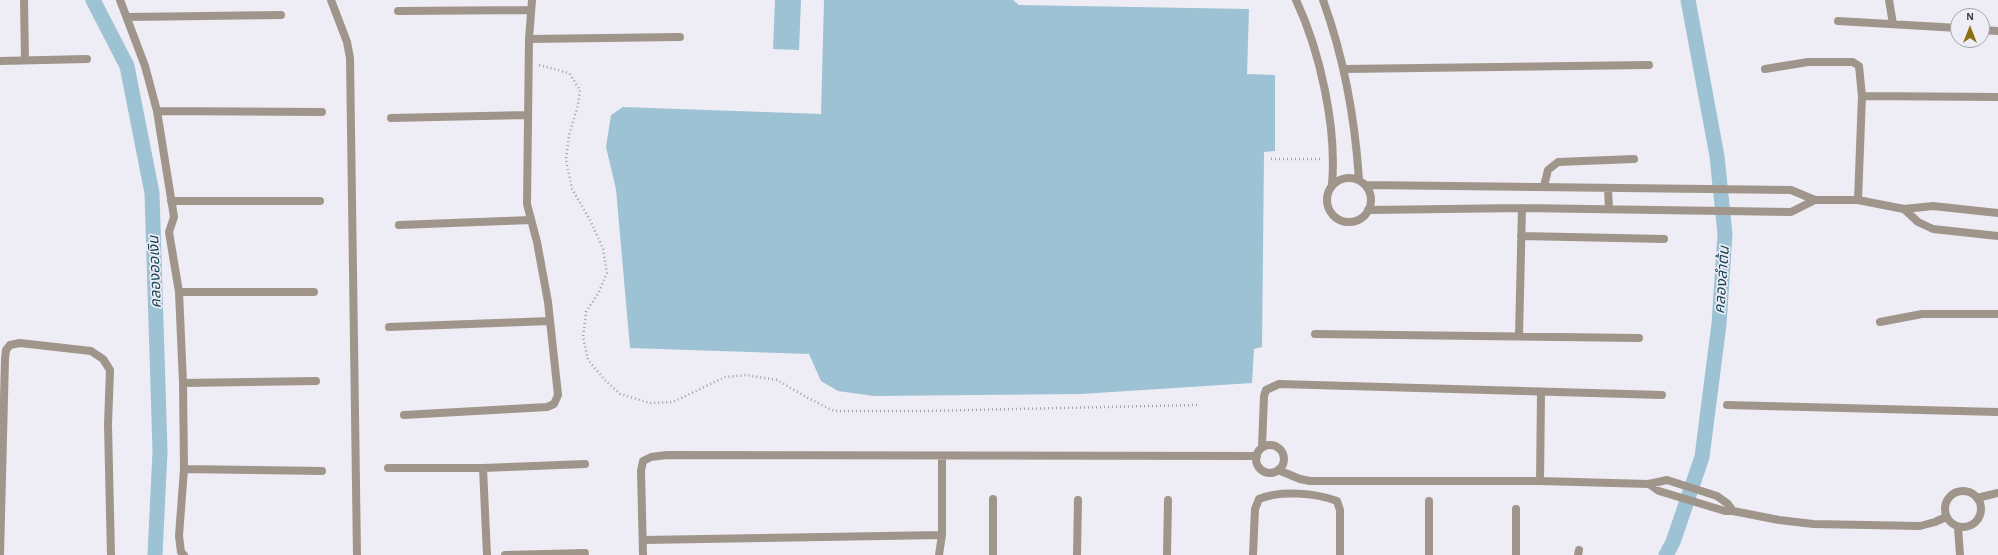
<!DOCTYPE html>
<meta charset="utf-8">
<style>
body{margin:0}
#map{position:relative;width:1998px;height:555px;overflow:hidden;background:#eeecf4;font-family:"Alegreya Sans",sans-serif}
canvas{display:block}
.north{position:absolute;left:1950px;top:8px;width:40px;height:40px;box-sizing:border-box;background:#eeecf4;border:1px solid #a6a4aa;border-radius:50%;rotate:0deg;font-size:11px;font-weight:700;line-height:16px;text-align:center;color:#39393b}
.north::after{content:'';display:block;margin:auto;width:14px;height:18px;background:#8b6f11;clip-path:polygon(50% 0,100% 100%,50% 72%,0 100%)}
</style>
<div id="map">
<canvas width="1998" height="555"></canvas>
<div class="north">N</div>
</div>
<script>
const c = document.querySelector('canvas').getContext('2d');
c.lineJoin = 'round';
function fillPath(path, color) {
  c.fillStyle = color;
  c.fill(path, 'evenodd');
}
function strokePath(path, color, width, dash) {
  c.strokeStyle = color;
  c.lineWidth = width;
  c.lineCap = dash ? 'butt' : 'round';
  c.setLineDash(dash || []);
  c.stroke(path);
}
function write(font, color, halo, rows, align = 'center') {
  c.font = font + ' "Alegreya Sans","Noto Sans Thai",sans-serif';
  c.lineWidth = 3.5;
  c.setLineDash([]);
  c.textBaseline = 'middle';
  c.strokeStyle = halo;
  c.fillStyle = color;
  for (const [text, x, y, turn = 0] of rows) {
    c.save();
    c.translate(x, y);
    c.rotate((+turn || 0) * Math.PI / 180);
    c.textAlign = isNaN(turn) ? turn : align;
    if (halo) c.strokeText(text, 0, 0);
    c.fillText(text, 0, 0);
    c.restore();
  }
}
fillPath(new Path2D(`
 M775 0H801L799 50 773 49Z
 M824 0H1013L1019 5 1249 9 1247 74 1275 75V151L1264 152 1262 347 1254 349 1252 383 1081 394 874 396 838 391 821 381 809 354 630 348 616 189 606 147 611 115 623 107 821 114Z`), '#9dc2d3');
strokePath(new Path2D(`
 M93 0 127 66 152 193 160 451 155 555
 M1666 555 1673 542 1702 457 1719 324 1725 234 1717 156 1688 0`), '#9dc2d3', 15);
strokePath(new Path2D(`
 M539 65 569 73 580 90 578 105 569 135 566 160 572 189 590 220 603 249 607 273 599 292 586 312 583 337 588 360 605 380 620 394 650 403 673 402 725 377 746 375 777 380 808 398 834 411H925L1198 405
 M1271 159H1322`), '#a09fa4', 2.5, [1, 3]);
strokePath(new Path2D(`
 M24 0 25 60
 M120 0 145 66 157 111 174 217 169 232 179 292 183 383 184 469 179 536 181 552 184 555
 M331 0 347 42 350 58 357 555
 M1296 0C1320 51 1337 128 1332 184
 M1323 0C1344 58 1355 118 1359 180
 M1889 0 1893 24
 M398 11 531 10
 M127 17 281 15
 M1838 21 1958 28
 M1982 30 1998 31
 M529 39 680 37
 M0 61 87 59
 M1344 69 1649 65
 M1765 69 1808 62H1853L1859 66 1862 96 1858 200
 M1862 96 1998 97
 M157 111 322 112
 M391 118 528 115
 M1327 200a22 22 0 1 1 44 0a22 22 0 1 1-44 0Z
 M1366 185 1791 190 1815 200H1858L1904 209 1933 206 1998 213
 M1544 186 1548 170 1558 162 1634 159
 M1608 188 1609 209
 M171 201H320
 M1904 209 1918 222 1933 229 1998 236
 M1368 210 1522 208 1791 212 1815 200
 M399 225 531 220
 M1521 236 1664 239
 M179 292H314
 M1880 322 1922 314H1998
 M389 327 550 321
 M1315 334 1639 338
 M1519 336 1522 208
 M183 383 316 381
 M1727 405 1998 412
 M404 415 547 407 554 404 558 395 548 302 537 242 527 204 529 39 532 0
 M1256 459a14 14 0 1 1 28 0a14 14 0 1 1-28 0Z
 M1262 447 1264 396 1266 390 1279 384 1662 395
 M388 468H483
 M184 469 322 471
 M1278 470 1300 479 1310 481H1540L1649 484 1667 480 1717 496 1728 504 1733 511
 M1540 481 1541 393
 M1649 484 1659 491 1725 511H1733L1779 520 1813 524 1920 526 1935 522 1946 517
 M1945 509a18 18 0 1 1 36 0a18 18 0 1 1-36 0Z
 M1977 498 1998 493
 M993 499V555
 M1958 527 1960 555
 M643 540 942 535
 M0 555 5 359 6 350 10 345 20 343 91 351 103 359 110 370 108 425 111 555
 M487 555 483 468 585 464
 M505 555 585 553
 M643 555 641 471 643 461 651 457 667 455 1257 456
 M939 555 942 535V457
 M1077 555 1078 500
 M1167 555 1168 500
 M1253 555 1255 509 1259 499C1280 490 1316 493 1337 501L1340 510V555
 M1429 555V501
 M1516 555V509
 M1578 555 1579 550`), '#a0958a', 8);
write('italic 15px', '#124557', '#eeecf4', [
 ["คลองออเงิน",155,272,-92],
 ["คลองลำต้น",1722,280,-86]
]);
</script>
